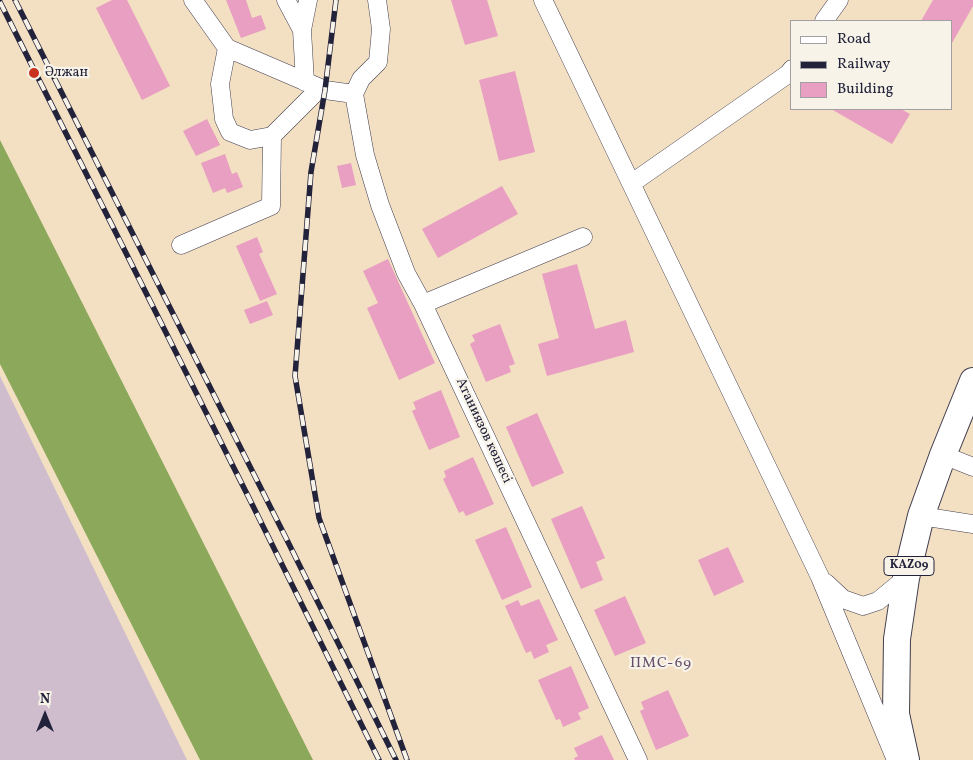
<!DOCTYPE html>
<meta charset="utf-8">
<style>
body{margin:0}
#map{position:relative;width:973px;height:760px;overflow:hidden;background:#f3dfc2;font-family:Vollkorn,serif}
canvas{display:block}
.legend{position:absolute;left:790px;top:20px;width:162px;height:90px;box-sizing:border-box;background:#f7f3e8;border:1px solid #a29fa3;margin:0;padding:6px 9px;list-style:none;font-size:15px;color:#22223b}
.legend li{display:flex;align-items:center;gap:10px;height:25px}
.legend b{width:25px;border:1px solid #a29fa3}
.north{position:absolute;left:20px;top:690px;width:50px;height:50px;-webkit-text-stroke:4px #f7f3e8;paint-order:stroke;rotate:0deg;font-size:14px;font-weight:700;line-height:20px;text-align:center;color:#22223b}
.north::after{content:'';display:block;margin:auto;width:18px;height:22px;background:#22223b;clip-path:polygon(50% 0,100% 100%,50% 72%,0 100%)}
</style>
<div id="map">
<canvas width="973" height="760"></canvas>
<ul class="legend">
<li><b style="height:6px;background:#fff"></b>Road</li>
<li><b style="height:6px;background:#22223b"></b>Railway</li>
<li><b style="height:14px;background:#e89fc1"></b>Building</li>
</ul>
<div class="north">N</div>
</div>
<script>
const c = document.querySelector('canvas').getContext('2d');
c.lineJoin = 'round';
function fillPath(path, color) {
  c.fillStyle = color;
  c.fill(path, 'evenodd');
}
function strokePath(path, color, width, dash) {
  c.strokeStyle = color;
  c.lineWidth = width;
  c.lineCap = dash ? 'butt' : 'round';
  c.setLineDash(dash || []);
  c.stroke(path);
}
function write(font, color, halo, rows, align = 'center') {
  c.font = font + ' Vollkorn,serif';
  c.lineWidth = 4.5;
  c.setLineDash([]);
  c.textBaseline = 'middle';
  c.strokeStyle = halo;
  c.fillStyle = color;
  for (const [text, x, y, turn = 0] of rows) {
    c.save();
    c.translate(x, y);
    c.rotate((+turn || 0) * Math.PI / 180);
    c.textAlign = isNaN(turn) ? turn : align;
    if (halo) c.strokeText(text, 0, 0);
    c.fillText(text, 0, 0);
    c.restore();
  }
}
fillPath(new Path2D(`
 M0 376 187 760H0Z`), '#cfbdce');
fillPath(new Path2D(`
 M0 140 313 760H200L0 364Z`), '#8ba85b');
fillPath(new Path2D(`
 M112 0H127L170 86 142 100 96 8Z
 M226 0H246L252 18 261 15 266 29 241 38Z
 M451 0H487L498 36 465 45Z
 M933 0H973V6L952 43V21H921Z
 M515 71 535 152 499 161 479 80Z
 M831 109H901L910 114 892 144Z
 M207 119 220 145 196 156 183 131Z
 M225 154 232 174 237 172 243 187 227 193 225 188 213 193 201 163Z
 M351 163 356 185 342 188 337 166Z
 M502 186 518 214 438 258 422 229Z
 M257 237 263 252 259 254 277 294 260 301 236 246Z
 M388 259 435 363 399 380 367 308 378 303 363 271Z
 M577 264 595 329 626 320 634 352 547 376 538 344 559 338 542 274Z
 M267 301 273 315 250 324 244 310Z
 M500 324 515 364 509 366 511 372 486 382 470 344 475 341 472 335Z
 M441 390 460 437 429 450 412 411 416 409 413 402Z
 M537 413 564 473 532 487 506 427Z
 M473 457 494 504 466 516 463 511 459 513 443 479 446 477 444 471Z
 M582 506 605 558 596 562 603 580 581 589 551 519Z
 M506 527 532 587 502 600 475 540Z
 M728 547 744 582 714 596 698 560Z
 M625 596 646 643 615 656 594 610Z
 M539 599 558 640 546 645 549 652 534 659 531 651 526 653 505 606 518 600 521 606Z
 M571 666 589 708 578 713 581 719 563 727 560 719 556 720 538 680Z
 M668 690 689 736 656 750 640 711 644 709 641 702Z
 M602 735 614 760H575L574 758 578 756 574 748Z`), '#e89fc1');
const minor = new Path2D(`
 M193 0 227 48 325 90 354 94
 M286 0 302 30
 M543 0 820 577 896 760
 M824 21 839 0
 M227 48 220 84 224 119 230 132 250 140 272 136
 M305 82 302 30 308 0
 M354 94 365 155 380 205 406 273 423 304 638 760
 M354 94 361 79 378 62 381 29 377 0
 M632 183 788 74 792 69
 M181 245 271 206 272 136 320 88
 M423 304 583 237
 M943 455 973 467
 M921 516 973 524
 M826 583 843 599 863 606 878 601 906 578`);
const highway = new Path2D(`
 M906 760 896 714 897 639 906 578 921 516 943 455 973 381`);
strokePath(minor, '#413e4f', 19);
strokePath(highway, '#413e4f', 28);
strokePath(minor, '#fff', 18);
strokePath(highway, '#fff', 26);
const rail = new Path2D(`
 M15 0 286 538 396 760
 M336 0 325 90 311 172 295 376 319 518 407 760
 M0 2 247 494 379 760`);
strokePath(rail, '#22223b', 5.5);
strokePath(rail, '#f7f3e8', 4, [11]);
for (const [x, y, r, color] of [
 [34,73,6,"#c8321e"]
]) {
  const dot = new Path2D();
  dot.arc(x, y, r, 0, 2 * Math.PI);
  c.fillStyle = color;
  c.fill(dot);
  strokePath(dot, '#f7f3e8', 2);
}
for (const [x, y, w] of [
 [909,566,50]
]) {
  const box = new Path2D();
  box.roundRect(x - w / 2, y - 9.5, w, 19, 4);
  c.fillStyle = '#f7f3e8';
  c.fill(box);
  strokePath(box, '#22223b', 1);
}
write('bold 12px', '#22223b', null, [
 ["KAZ09",909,566]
]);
write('14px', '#22223b', '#f7f3e8', [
 ["Әлжан",45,73]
], 'left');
write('14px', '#22223b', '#f7f3e8', [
 ["Атаниязов көшесі",483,431,65]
]);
c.letterSpacing = '1px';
write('15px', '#674e6a', '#f7f3e8', [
 ["ПМС-69",661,664]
]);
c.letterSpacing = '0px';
</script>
